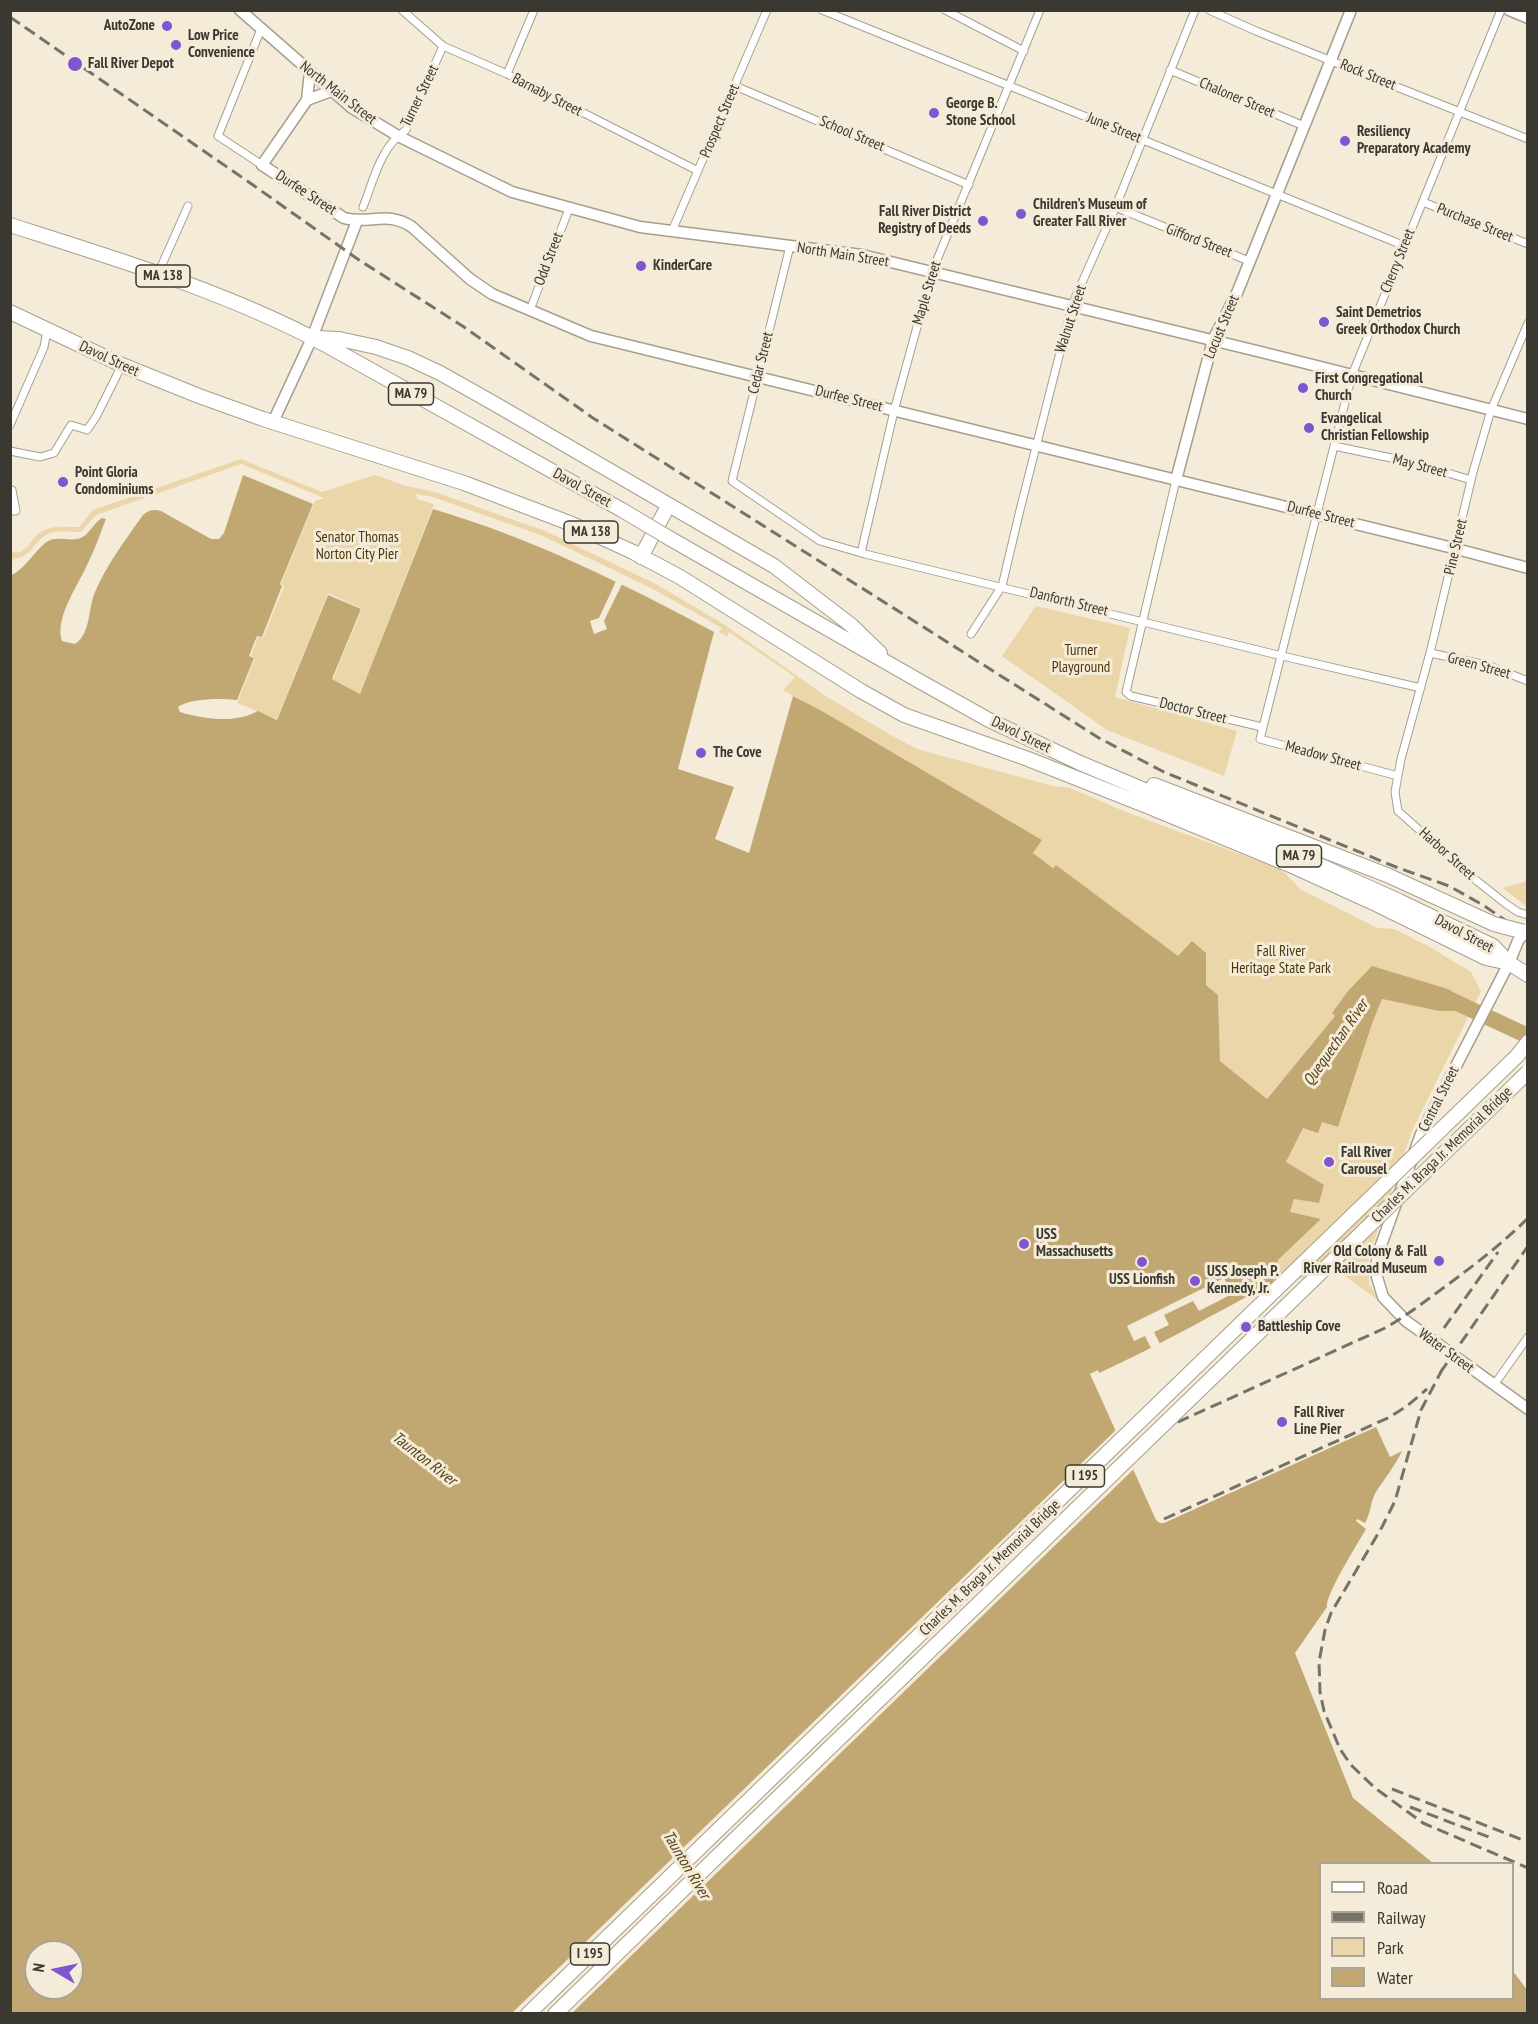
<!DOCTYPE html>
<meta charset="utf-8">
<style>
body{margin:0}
#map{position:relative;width:1538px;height:2024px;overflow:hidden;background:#f4ebd9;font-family:"PT Sans Narrow",sans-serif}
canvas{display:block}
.frame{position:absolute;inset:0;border:12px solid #3b3831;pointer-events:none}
.legend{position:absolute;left:1319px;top:1862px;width:195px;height:138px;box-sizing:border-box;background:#f4ebd9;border:2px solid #aaa396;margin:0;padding:8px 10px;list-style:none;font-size:18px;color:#3b3831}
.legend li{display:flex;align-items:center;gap:12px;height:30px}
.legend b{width:30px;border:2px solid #aaa396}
.north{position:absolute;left:24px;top:1940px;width:60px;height:60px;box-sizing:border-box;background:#f4ebd9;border:2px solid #aaa396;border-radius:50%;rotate:279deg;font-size:16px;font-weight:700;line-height:24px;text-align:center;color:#3b3831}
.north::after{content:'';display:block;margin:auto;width:21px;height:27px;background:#7f56cf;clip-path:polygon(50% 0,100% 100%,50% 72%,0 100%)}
</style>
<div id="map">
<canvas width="1538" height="2024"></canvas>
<div class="frame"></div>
<ul class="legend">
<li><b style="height:8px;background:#fff"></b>Road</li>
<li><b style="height:8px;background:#777267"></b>Railway</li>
<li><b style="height:16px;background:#ebd6aa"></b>Park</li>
<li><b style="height:16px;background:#c1a872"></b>Water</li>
</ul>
<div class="north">N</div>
</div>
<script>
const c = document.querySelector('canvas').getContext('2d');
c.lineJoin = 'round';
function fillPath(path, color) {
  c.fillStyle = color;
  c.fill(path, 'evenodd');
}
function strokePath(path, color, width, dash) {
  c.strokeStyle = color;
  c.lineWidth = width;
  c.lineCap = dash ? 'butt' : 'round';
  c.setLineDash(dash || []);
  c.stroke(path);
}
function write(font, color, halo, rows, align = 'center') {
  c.font = font + ' "PT Sans Narrow",sans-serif';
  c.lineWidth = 6;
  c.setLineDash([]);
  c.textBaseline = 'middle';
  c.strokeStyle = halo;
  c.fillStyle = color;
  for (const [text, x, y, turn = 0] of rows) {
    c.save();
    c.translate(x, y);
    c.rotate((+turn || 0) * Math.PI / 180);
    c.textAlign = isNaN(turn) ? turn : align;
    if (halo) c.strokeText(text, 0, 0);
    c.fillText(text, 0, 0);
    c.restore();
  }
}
fillPath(new Path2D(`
 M241 459 322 492 375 475 406 486 435 492 545 531 656 584 725 625 824 695 889 734 917 749 1053 786 1070 788 1126 812 1275 867 1285 873 1300 889 1377 928 1394 929 1430 947 1471 972 1481 991 1412 1131 1369 1256V1284L1381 1302 1339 1272 1273 1283 1278 1260 1320 1220 1290 1212 1294 1199 1286 1162 1303 1128 1322 1122 1338 1127 1372 1024 1382 999 1439 1011H1464L1372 967 1348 991 1332 1013 1335 1016 1267 1099 1220 1061 1218 995 1206 985V953L1192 942 1178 957 1056 865 1054 868 1033 853 1042 840 822 711 783 690 795 677 729 632 727 637 719 632 722 628 653 589 543 536 433 497 416 494 417 499 434 504 360 694 333 679 362 609 328 593 277 719 237 703 255 658 251 656 258 637 263 638 284 586 281 584 315 501 324 498 241 464 96 515 81 532C72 532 56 530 48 534 30 543 37 555 11 560V551L18 553C29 548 28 544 36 536 48 524 63 527 79 527L93 510Z
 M1036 606 1130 628 1115 697 1237 731 1224 776 1107 730 1002 656Z
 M1527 881H1528L1527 907 1503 888Z`), '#ebd6aa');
fillPath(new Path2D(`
 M243 475 313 504 280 584 282 586 262 637 257 636 249 656 254 658 237 700C222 698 190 698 178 707L180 712C204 719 234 724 258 711L277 720 328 595 361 609 332 679 360 694 433 509C532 538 624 584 714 632L678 769 734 787 715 839 749 853 793 696 822 711 1042 840 1033 853 1053 868 1056 865 1178 956 1192 941 1206 953V985L1218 995 1220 1061 1267 1099 1335 1016 1332 1013 1348 991 1372 966 1448 989 1473 1004 1469 1013 1464 1011H1439L1382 999 1372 1024 1338 1127 1322 1122 1318 1133 1303 1128 1286 1162 1324 1185 1319 1203 1294 1199 1290 1212 1321 1219 1278 1260 1273 1283C1215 1313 1159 1346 1099 1373L1098 1370 1090 1374 1156 1520 1160 1523H1164L1376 1427 1390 1457 1402 1451C1395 1466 1385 1478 1376 1492 1370 1502 1371 1513 1365 1523L1357 1519 1356 1521 1366 1529C1358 1543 1325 1595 1327 1607L1295 1653 1353 1798 1433 1863 1320 1864V1998H1512L1513 1971 1527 1990V2013L11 2014 10 576C26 568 32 554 45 543 55 535 66 541 77 539 89 537 92 524 102 518L106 519C100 534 95 549 88 563 79 584 54 618 62 641L75 644C91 634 88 608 95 592 107 564 126 539 143 515 149 510 153 509 161 511L211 539H219L224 533ZM36 1952H72V1988H36Z`), '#c1a872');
fillPath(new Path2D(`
 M617 579 623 582 604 621 607 629 594 634 590 621 599 618Z
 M1224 1278 1232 1294 1199 1311 1193 1301 1164 1315 1169 1325 1154 1332 1160 1344 1151 1348 1145 1336 1134 1341 1127 1326Z
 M1118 1428 1136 1467 571 2014 512 2013Z`), '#f4ebd9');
strokePath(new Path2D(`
 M1453 1001 1528 1036`), '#c1a872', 16);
const street = new Path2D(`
 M402 10 443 46 507 74 698 171
 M822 10 1405 246
 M945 10 1024 51
 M1209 10 1256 31 1528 139
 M261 29 218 136 262 165
 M1170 70 1304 126
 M507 74 534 10
 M735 86 969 185
 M1423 202 1528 244
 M363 207C374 180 380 147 406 130L443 46
 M1115 207 1249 261
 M672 231 767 10
 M790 246 732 481 820 541 865 554 1278 655 1421 688
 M155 273 161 267 188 206
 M530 310 569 209
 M1528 323 1491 410 1473 472 1430 653 1401 759 1395 792 1398 811 1472 877 1506 904 1518 912 1528 915
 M10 425 44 347 47 330
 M1334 446 1415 463 1471 480
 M10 451 40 457 54 453 71 425 87 430 96 417 122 365
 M1176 480 1126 692 1131 696 1262 727
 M10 490H12L16 511H10
 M861 553 894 411 932 272 1040 10
 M971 634 1002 586 1020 510 1072 305 1113 213 1195 10
 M1430 653 1487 665 1528 681
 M1398 776 1260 739 1352 375 1501 10
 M1494 1385 1528 1337`);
const secondary = new Path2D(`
 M240 10 352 108 398 136 512 192 640 227 862 255 1261 352 1528 419
 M1509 10 1528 18
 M310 72 307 100 262 165 344 218C370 225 387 210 412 227L470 279 492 294 591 336 1453 548 1528 568
 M307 100 331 91
 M273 422 312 338 357 221
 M1176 480 1213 340 1237 293 1351 10
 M1518 941 1509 963 1421 1134 1380 1248 1377 1261V1277L1383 1297 1406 1321 1528 1409`);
const highway = new Path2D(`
 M10 225C117 259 227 292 326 345L622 510
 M10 312 122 365 199 396 263 419 464 483 572 524 633 552 680 577 861 691 904 715 1028 759 1147 806 1290 865 1378 905 1486 958 1509 963
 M317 338 339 339 376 347 408 358 440 373 495 404 774 566 851 625 880 653
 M669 538 921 682 989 720 1080 763 1261 839 1399 901 1493 946 1509 963 1528 975
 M641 557 668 506
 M1154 785 1330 853
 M1517 1056 1528 1042
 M528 2014 651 1895
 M555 2014 664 1908`);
strokePath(street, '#a79f8e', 9);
strokePath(secondary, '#a79f8e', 13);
strokePath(highway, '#a79f8e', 16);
strokePath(street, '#fff', 7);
strokePath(secondary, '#fff', 10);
strokePath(highway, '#fff', 14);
strokePath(new Path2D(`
 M10 17 253 185 359 260 464 327 593 418 1099 738 1164 772 1396 867 1449 886 1483 905 1528 936
 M1444 1328 1498 1252
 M1443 1368 1421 1410 1395 1501 1382 1527 1331 1613 1325 1630 1319 1662 1320 1692 1324 1711 1340 1749 1351 1765 1375 1788 1423 1823 1528 1868
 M1440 1373 1528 1246
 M1145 1437 1385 1328C1408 1315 1428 1299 1450 1283 1477 1263 1504 1242 1528 1218
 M1164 1519 1390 1417 1407 1406 1427 1389
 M1392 1789 1528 1842
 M1410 1807 1489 1837`), '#777267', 3, [12, 6]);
const secondaryBridge = new Path2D(`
 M1518 941 1527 929`);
const highwayBridge = new Path2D(`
 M622 510 669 538
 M1330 853 1387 875 1494 924 1528 933
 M651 1895 1517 1056
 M664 1908 1528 1072`);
strokePath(secondaryBridge, '#a79f8e', 13, []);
strokePath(highwayBridge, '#a79f8e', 16, []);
strokePath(secondaryBridge, '#fff', 10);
strokePath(highwayBridge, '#fff', 14);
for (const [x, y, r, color] of [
 [167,26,6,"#7f56cf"],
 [176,45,6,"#7f56cf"],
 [75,64,8,"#7f56cf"],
 [934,113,6,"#7f56cf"],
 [1345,141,6,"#7f56cf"],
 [1021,214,6,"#7f56cf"],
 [983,221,6,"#7f56cf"],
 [641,266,6,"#7f56cf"],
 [1324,322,6,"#7f56cf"],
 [1303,388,6,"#7f56cf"],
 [1309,428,6,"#7f56cf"],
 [63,482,6,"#7f56cf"],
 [701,753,6,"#7f56cf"],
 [1329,1162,6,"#7f56cf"],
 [1024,1244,6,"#7f56cf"],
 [1439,1261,6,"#7f56cf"],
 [1142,1262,6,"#7f56cf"],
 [1195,1281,6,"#7f56cf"],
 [1246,1327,6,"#7f56cf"],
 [1282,1422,6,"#7f56cf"]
]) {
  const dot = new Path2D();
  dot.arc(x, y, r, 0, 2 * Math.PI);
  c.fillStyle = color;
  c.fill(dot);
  strokePath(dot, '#f4ebd9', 2);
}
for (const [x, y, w] of [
 [163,276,54],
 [411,394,45],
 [591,532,54],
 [1299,856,45],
 [1085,1476,39],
 [590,1954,39]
]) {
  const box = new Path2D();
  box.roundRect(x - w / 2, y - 11, w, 22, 4.5);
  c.fillStyle = '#f4ebd9';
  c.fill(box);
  strokePath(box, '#3b3831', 1.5);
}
write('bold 14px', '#3b3831', null, [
 ["MA 138",163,276],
 ["MA 79",411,394],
 ["MA 138",591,532],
 ["MA 79",1299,856],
 ["I 195",1085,1476],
 ["I 195",590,1954]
]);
write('bold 15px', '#3b3831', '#f4ebd9', [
 ["AutoZone",155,26,"right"],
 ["Low Price",188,36],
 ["Convenience",188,53],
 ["Fall River Depot",88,64],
 ["George B.",946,104],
 ["Stone School",946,121],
 ["Resiliency",1357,132],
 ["Preparatory Academy",1357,149],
 ["Children’s Museum of",1033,205],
 ["Greater Fall River",1033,222],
 ["Fall River District",971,212,"right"],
 ["Registry of Deeds",971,229,"right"],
 ["KinderCare",653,266],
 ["Saint Demetrios",1336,313],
 ["Greek Orthodox Church",1336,330],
 ["First Congregational",1315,379],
 ["Church",1315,396],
 ["Evangelical",1321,419],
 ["Christian Fellowship",1321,436],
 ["Point Gloria",75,473],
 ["Condominiums",75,490],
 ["The Cove",713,753],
 ["Fall River",1341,1153],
 ["Carousel",1341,1170],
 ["USS",1036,1235],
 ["Massachusetts",1036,1252],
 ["Old Colony & Fall",1427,1252,"right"],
 ["River Railroad Museum",1427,1269,"right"],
 ["USS Joseph P.",1207,1272],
 ["Kennedy, Jr.",1207,1289],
 ["USS Lionfish",1142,1280,"center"],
 ["Battleship Cove",1258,1327],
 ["Fall River",1294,1413],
 ["Line Pier",1294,1430]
], 'left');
write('15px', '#3b3831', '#f4ebd9', [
 ["Rock Street",1368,75,22],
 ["North Main Street",338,93,38],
 ["Barnaby Street",547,95,27],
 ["Turner Street",420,96,-64],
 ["Chaloner Street",1237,98,23],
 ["Prospect Street",720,121,-67],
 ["June Street",1114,128,22],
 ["School Street",852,134,23],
 ["Durfee Street",306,193,33],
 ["Purchase Street",1475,223,22],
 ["Gifford Street",1199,241,21],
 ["North Main Street",843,255,9],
 ["Odd Street",549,259,-69],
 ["Cherry Street",1398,261,-68],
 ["Maple Street",927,293,-73],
 ["Walnut Street",1071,319,-72],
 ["Locust Street",1222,327,-67],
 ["Davol Street",109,359,25],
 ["Cedar Street",761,363,-76],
 ["Durfee Street",849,399,14],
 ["May Street",1420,466,15],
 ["Davol Street",582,488,29],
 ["Durfee Street",1321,515,14],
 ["Pine Street",1456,547,-77],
 ["Danforth Street",1069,602,14],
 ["Green Street",1479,666,15],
 ["Doctor Street",1193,711,14],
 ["Davol Street",1021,735,26],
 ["Meadow Street",1323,756,15],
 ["Harbor Street",1447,854,42],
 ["Davol Street",1464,934,28],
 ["Central Street",1439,1099,-63],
 ["Charles M. Braga Jr. Memorial Bridge",1442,1155,-44],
 ["Water Street",1446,1351,36],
 ["Charles M. Braga Jr. Memorial Bridge",990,1568,-44]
]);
write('15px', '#49370a', '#f4ebd9', [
 ["Senator Thomas",357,538],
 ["Norton City Pier",357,555],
 ["Turner",1081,651],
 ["Playground",1081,668],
 ["Fall River",1281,952],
 ["Heritage State Park",1281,969]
]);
write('italic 16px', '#534116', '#f4ebd9', [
 ["Quequechan River",1336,1043,-55],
 ["Taunton River",424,1459,38],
 ["Taunton River",686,1865,59]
]);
</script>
